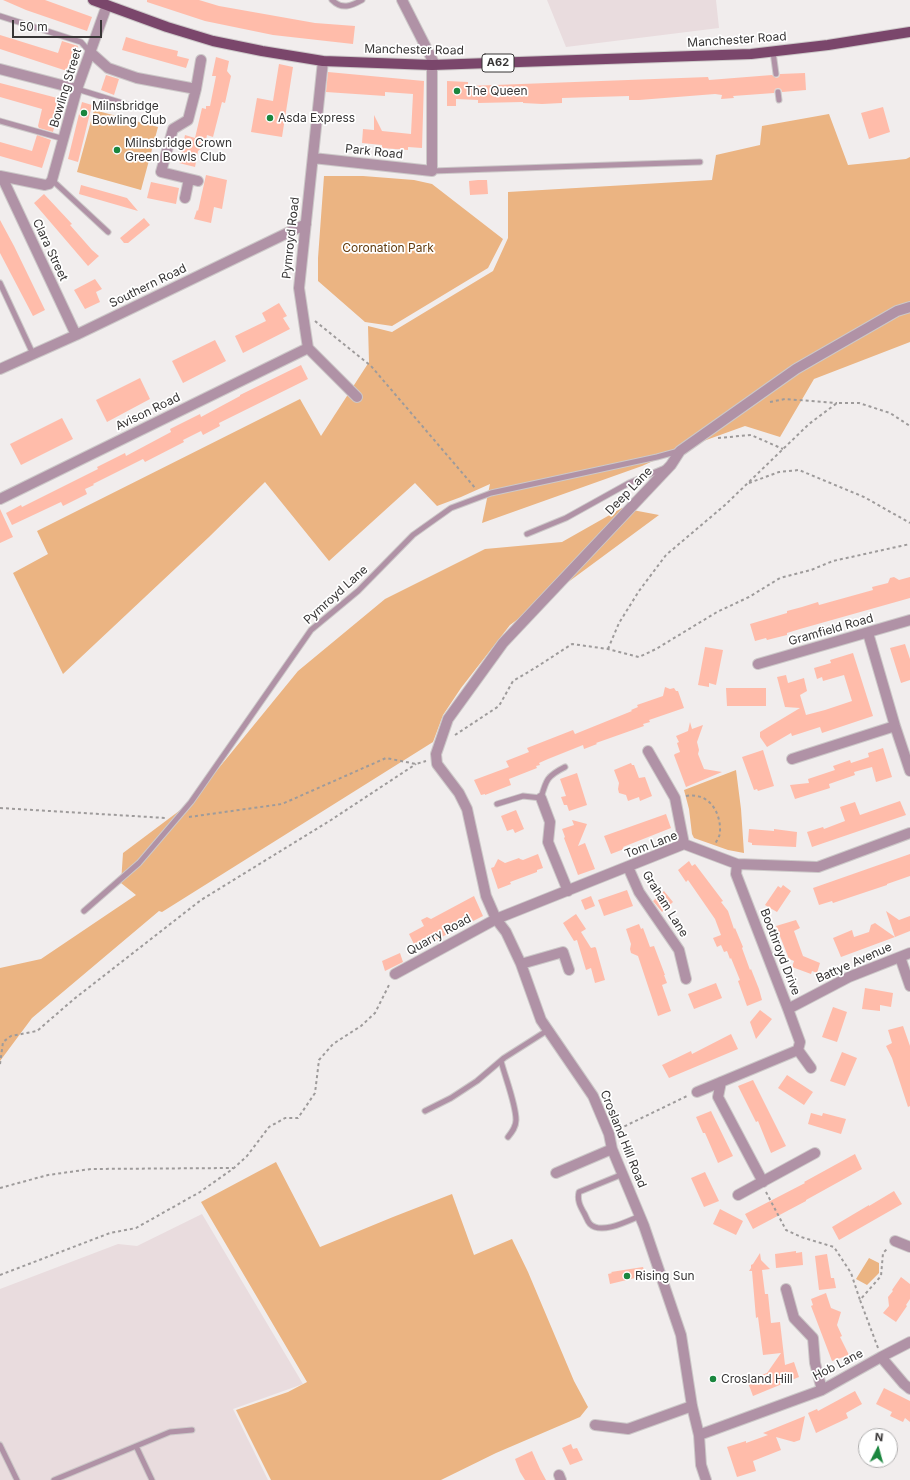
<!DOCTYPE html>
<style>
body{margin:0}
#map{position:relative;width:910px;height:1480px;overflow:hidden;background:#f1eded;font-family:Inter,sans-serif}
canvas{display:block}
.north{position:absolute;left:858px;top:1428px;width:40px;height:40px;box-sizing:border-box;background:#fff;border:1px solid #afaeae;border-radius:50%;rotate:6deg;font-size:11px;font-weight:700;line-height:16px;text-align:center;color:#373535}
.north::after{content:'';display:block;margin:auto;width:14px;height:18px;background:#1a863e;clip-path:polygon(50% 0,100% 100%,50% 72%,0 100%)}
.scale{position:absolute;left:12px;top:20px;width:90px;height:18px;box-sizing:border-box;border:2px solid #373535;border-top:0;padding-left:5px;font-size:12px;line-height:14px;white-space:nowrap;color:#373535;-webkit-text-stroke:3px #fff;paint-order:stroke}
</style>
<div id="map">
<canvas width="910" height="1480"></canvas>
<div class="north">N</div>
<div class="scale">50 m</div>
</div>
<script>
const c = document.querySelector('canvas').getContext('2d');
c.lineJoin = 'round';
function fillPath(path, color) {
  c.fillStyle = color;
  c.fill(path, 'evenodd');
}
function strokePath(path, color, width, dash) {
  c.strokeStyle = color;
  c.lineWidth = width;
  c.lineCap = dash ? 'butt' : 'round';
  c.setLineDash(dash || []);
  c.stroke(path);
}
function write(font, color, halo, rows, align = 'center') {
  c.font = font + ' Inter,sans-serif';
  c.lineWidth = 3.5;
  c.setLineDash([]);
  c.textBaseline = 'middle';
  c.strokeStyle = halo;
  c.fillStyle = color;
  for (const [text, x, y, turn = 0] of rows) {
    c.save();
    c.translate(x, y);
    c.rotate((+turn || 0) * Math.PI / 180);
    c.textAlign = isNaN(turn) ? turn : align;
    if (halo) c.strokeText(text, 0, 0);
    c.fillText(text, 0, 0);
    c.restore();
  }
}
fillPath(new Path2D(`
 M547 0H716L719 28 566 47Z
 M202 1214 303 1384 233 1409 268 1480H0V1289L118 1244 137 1246Z`), '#e9dcde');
fillPath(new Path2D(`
 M94 110 158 127 141 190 77 172Z
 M829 114 848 165 906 159 910 157V342L814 379 780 437 745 426 673 452 642 466 482 523 490 484 461 497 437 506 415 483 329 561 265 482 209 537 63 674 13 573 48 554 37 531 300 399 321 436 369 362 368 326 392 332 493 271 508 238V192L712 180 716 155 760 145 762 126Z
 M324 176H363L414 180 432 184 503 239 488 268 392 326 365 322 318 281V258Z
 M622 508 659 515 510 625 461 688 443 715 433 742 162 912 159 911 32 1018 0 1061V968L41 959 136 895 121 883 123 853 191 802 298 671 385 599 485 549 562 542Z
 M736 770 741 809 744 853 728 850 694 838 692 834 689 809 684 790Z
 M276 1162 320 1247 393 1217 452 1194 474 1255 512 1239 528 1272 574 1381 588 1407 580 1417 496 1453 441 1480H271L236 1410 288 1392 307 1382 201 1202Z
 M869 1258 879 1263V1273L867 1285 856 1279Z`), '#ebb482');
fillPath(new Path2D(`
 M3 0H45L92 17 87 31 26 10Z
 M147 0H199L219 6 315 23 355 26 353 44 273 35 205 21 147 2Z
 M0 35 58 53 62 41 78 46 70 72 0 49Z
 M126 37 149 44 178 51 177 56 189 59 186 68 122 50Z
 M216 57 229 61 227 71 231 76 225 103 222 102 213 137 207 135 205 145 198 151 195 167 179 163 185 135 195 138 202 108 206 109V106H210L216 76H212Z
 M279 64 293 67 282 137 251 132 257 98 273 101Z
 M328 72 424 81 422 148 408 147V150L382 148V145L362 143 363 129 374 130V115L382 131 411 134 413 94 385 92V96L326 92Z
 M805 73 806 90 782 92 781 89 778 88 775 89 774 93 733 96 734 98 721 99 722 95 715 94 639 100H629V96L594 97 562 98V103L542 104 523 103V102L478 103V100L456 99V106H447V81L468 82V86L708 77 709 80 772 75 776 78 779 77 780 74Z
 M106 75 119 79 114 95 101 90Z
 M0 83 61 99 53 132 39 128 38 126 42 109 0 97Z
 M82 102 92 105 78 162 68 159Z
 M883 107 890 132 869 139 861 113Z
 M37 135 51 140 42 168 0 156V142L32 151Z
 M206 175 227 180 222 209 214 207 211 223 194 219 197 210 198 211Z
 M478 180H487L488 194 470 195 469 181Z
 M151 182 179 188 176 204 147 198Z
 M81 185 127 198 138 211 79 194Z
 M44 194 72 224 70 225 92 250 99 256 88 266 34 203Z
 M144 218 150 225 128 243H124L120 238Z
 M0 220 14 246 45 310 33 316 0 253Z
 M95 279 102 289 96 292 100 302 85 309 74 290Z
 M279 303 287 316 283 318 290 329 243 353 235 336 266 321 262 313Z
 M215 340 226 361 183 383 172 361Z
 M301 365 308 379 219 423 220 426 203 435 201 431 183 440 184 442 145 462 143 459 93 484 94 485 85 489 87 494 63 506 61 502 12 525 6 513 21 505 22 507 98 469 97 467 125 453 126 456 171 432 170 429 200 414 201 417 240 396V395Z
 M140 378 150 399 107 422 96 400Z
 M62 418 73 439 21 465 10 444Z
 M0 509 13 537 0 543Z
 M894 577 899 580 910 577V598L800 629 787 633V635L767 640 766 638 755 641 750 624 787 613V611L802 607 818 602 819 605 873 590 872 587 888 583 890 578Z
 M905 644 910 659V680L901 683 890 648Z
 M705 647 723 650 716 685 709 683V687L698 685Z
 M853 653 873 716 822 733 820 727 792 736 791 733 767 747 760 737V732L800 708 785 707 777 677 786 675 788 683 804 678 807 691 800 695 806 715 825 710 852 701 844 675 823 681 822 677 817 679 814 668 831 663 830 660Z
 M665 687 670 689 674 688 676 691H678L684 708 649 720 650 722 643 724 644 726 596 743 597 744 584 749 583 745 548 759 539 763 540 765 536 766 537 768 509 779 511 785 485 795V794L481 795 474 780 509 767 506 761 529 752 527 748 573 730 575 734 632 711 631 710 638 707 637 705 663 696Z
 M726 688H766V706H727Z
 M690 722 692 729 703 725 697 742 699 750 698 754 704 769 722 772 686 787 674 755 675 754 680 752 677 743 679 742 676 736 688 731Z
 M883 748 892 777 876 782 872 767 854 772 855 775 829 784 830 788 795 799 790 785 809 783 808 779 835 770 833 766 850 760 851 763 869 757 868 753Z
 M763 750 774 786 758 791 757 789 754 790 742 757Z
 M631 763 632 765H634L639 778 645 777 652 796 640 801 639 797 628 801 626 795 619 793 618 789 619 783 614 770Z
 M577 773 587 805 569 811 567 805H564L561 797 566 796 560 779Z
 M900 801 906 815 812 847 807 832 823 827 824 829 845 821 840 807 855 802 860 815Z
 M516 810 524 829 515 833 513 829 507 831 501 816Z
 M666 814 671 828 623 847 624 849 611 854 604 836Z
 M572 820 587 824 578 846 585 843 595 869 578 875 564 838 565 837 562 829 574 825Z
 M749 829 774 831V829L797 832 796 847 752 845V843L748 842Z
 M538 854 543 868 537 870V872L510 882 511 884 498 889 491 868 494 867 498 859 505 863 519 858 520 859 523 860Z
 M910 854V876L887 884V885L833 903 832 901 819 905 813 888Z
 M689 861 692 866 695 864 723 901 721 902 728 911 734 929 735 928 743 947 742 948 750 970 751 969 759 989 762 1000 747 1006 738 981 740 980 731 958 730 959 727 951 724 952 721 945 717 947 713 938 721 935 715 919 688 880 686 882 678 870Z
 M783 885 791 891 777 912 765 905 778 886 781 888Z
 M627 890 633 906 604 916 598 900Z
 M664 891 673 902 662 912 653 901Z
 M474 896 483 916 420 948H416L409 934 424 926 421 920 427 917 431 919Z
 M591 896 595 906 585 910 581 900Z
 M886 911 899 920 910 916V931L895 937Z
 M576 914 586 929 581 932 591 948 595 947 596 948 605 980 595 983 591 968 586 970 577 940 574 941 563 923Z
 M796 920 800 928 794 931 803 956 820 963 817 973 812 971 811 974 792 967 794 961 789 959 776 926Z
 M875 923 895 937 841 957 833 938 852 930 854 937 869 932 871 925Z
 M639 924 641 929 643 928 650 947 654 946 665 975H664L667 983 662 985 671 1011 658 1016 638 956 631 953 630 949 631 944 626 929Z
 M400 953 403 962 385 971 382 961Z
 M716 983 722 998 694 1009 688 994Z
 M865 988 893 993 891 1007 880 1005V1011L862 1009Z
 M833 1007 847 1012 837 1042 822 1037Z
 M760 1010 772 1019 756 1039 750 1022Z
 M903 1026 910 1046V1106L908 1107 892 1058 886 1046 892 1043 888 1030Z
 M731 1034 738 1049 669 1078 662 1065 691 1051 692 1054Z
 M842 1052 857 1058 845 1086 830 1081Z
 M787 1075 813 1092 804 1105 778 1088Z
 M753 1080 786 1146 771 1153 758 1121 756 1122 738 1086Z
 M711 1111 733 1156 718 1163 705 1133H703L696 1117Z
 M811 1113 822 1116 823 1113 846 1119 841 1134 808 1124Z
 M855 1154 862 1169 806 1200V1201L753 1229 745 1214 805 1183 804 1182Z
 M705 1172 719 1201 704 1207 691 1178Z
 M894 1191 902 1204 839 1240 832 1227 869 1205V1206Z
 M720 1209 743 1221 736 1235 713 1224Z
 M796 1251V1253L802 1252 803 1265 776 1268 775 1254Z
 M760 1253 761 1260 770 1269 762 1270 765 1294H768L771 1323 780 1322 785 1365 794 1362 799 1377 753 1396 747 1380 767 1373 781 1353 763 1355 758 1317 756 1318 752 1271H749L751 1268V1265L753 1264Z
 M827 1254 831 1278H834L836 1288 819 1290 815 1256Z
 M643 1267 646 1277 636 1280 635 1278 610 1284 608 1274 612 1273 611 1272Z
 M901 1277 910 1284V1299L906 1305 907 1306 896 1322 883 1313 889 1306 888 1297 893 1291 892 1290Z
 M826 1293 831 1308 841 1312 837 1325 842 1336 840 1337 849 1355 832 1361 811 1306 813 1305 811 1299Z
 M884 1388 910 1401V1422L905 1418 903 1422 890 1416 892 1412 876 1404Z
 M855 1391 862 1404 846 1413 848 1418 816 1433 808 1413 817 1409 818 1411Z
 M805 1416 800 1440 794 1442 776 1437 781 1450 753 1461 756 1471 737 1477 727 1447 746 1441V1443L768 1435 763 1433Z
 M571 1444 573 1449 577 1448 583 1460 570 1465 562 1448Z
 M532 1451 540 1469 546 1480H525L520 1472 515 1459Z`), '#ffbcaa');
const service = new Path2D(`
 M332 0C342 10 351 6 362 0
 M0 16 81 42 90 52
 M773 52 776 74
 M77 89 132 106
 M778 92 779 100
 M0 121 64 139
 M432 171 700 162
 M52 180 108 232
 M0 283 33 354
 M527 534 566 518 629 483 665 468
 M497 804 523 796 541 798C546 780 547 776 565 767
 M84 911 139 863 191 802 311 630 358 591 413 535 451 508 491 493 657 457 679 451
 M501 1061C505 1077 516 1104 516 1120 516 1127 512 1132 508 1137
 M425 1111 451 1098 477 1081 504 1058 548 1030
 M623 1174 579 1192C577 1200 580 1206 584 1213 586 1216 587 1221 590 1224 601 1235 628 1221 640 1216
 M0 1445 17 1480
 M136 1446 152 1480
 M54 1480 170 1432 192 1430`);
const minor = new Path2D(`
 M402 0 435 65
 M90 52 108 68 137 78 196 89
 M323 61 299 288 308 348 357 397
 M0 69 77 89
 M313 158 432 171V65
 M0 176 45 185 49 184 52 180 77 89 107 5
 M2 177 76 335
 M198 181 161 172 173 129 188 120 196 89 201 60
 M185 198 189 179
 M0 369 76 335 306 224
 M0 499 308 348
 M868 633 895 726 910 771
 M758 664 910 620
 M648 751 675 798 684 844
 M792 759 895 726
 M541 798 550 822 548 842 568 891
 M737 864 736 874 788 1009 800 1042 798 1050 811 1068
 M628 867 639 892 679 950 686 979
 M900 957 910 986
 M521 964 563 952 569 970
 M395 974 496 919 684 844 737 864 818 867 910 833
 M788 1009 849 977 910 953
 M721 1082 718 1097 763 1182
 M697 1092 798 1050
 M556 1173 612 1149
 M738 1195 815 1153
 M895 1241 910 1247
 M786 1289 794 1318 813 1338 815 1363 822 1390
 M881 1357 910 1342
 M595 1425 628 1429 692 1406
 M699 1435 822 1390 881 1357 904 1384 910 1389
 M559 1475 561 1480
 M706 1480 701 1465 699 1435 692 1406 681 1335 644 1226 612 1149 609 1134 593 1096 541 1020 521 964 506 932 496 919 486 896 467 809 459 793 437 764 436 754 448 719 503 643 671 465 680 451 796 369 897 311 910 307`);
const primary = new Path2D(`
 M93 0 167 27 213 41 262 51 323 61 432 65 751 54 828 45 910 32`);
strokePath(service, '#ccc8c8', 7);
strokePath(minor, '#ccc8c8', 12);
strokePath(primary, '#ccc8c8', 12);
strokePath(new Path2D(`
 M315 321 371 366 476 489
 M770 402 785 399 837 403
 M718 438 751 435 783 449
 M749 483 779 472 799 470 864 497 910 523
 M608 649 619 623 639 591 666 555 725 505 809 424 837 403H859L890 413 910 426
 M455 735 499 706 513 681 535 668 572 644 608 649 639 657 656 649 717 612 749 597 780 578 811 570 833 561 910 544
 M686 796C708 792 721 811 720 832 720 836 717 840 715 844
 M0 808 166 818
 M189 817 282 804 386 758 416 764 426 761
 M0 1064 3 1042 11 1036 37 1031 74 999 201 900 331 820 416 764
 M619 1129 687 1096
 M0 1188 48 1175 91 1169 233 1168
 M766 1192 786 1230 801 1237 834 1247 851 1273 860 1300
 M0 1275 110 1233 136 1228 200 1192 234 1168 247 1156 269 1127 285 1118H298L315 1093 319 1060 333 1044 361 1026 375 1013 390 983
 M878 1348 860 1300 881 1276 883 1253 887 1249`), '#9e9b9b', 2, [3, 3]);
strokePath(service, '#b092a6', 5);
strokePath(minor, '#b092a6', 10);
strokePath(primary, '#7a466b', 10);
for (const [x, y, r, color] of [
 [457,91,4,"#1a863e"],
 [84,113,4,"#1a863e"],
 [270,118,4,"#1a863e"],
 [117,150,4,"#1a863e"],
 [627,1276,4,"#1a863e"],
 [713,1379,4,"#1a863e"]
]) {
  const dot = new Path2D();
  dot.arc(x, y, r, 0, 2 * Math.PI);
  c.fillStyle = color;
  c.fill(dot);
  strokePath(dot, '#fff', 1.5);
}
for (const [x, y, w] of [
 [498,63,32]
]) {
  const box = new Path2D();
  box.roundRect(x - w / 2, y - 9, w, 18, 3);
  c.fillStyle = '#fff';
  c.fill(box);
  strokePath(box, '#373535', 1);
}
write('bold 11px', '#373535', null, [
 ["A62",498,63]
]);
write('12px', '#373535', '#fff', [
 ["Manchester Road",737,40,-4],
 ["Manchester Road",414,50,1],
 ["Bowling Street",66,88,-73],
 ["Park Road",374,152,6],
 ["Pymroyd Road",291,238,-84],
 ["Clara Street",50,250,65],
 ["Southern Road",148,286,-26],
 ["Avison Road",148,412,-26],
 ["Deep Lane",629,491,-46],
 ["Pymroyd Lane",336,595,-42],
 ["Gramfield Road",831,630,-16],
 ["Tom Lane",651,845,-21],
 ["Graham Lane",665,904,58],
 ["Quarry Road",439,935,-29],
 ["Boothroyd Drive",780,952,69],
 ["Battye Avenue",854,963,-24],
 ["Crosland Hill Road",623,1139,68],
 ["Hob Lane",838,1365,-27]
]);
write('12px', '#373535', '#fff', [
 ["The Queen",465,91],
 ["Milnsbridge",92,106],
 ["Bowling Club",92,120],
 ["Asda Express",278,118],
 ["Milnsbridge Crown",125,143],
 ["Green Bowls Club",125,157],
 ["Rising Sun",635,1276],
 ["Crosland Hill",721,1379]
], 'left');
write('12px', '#60390c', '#fff', [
 ["Coronation Park",388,248]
]);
</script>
